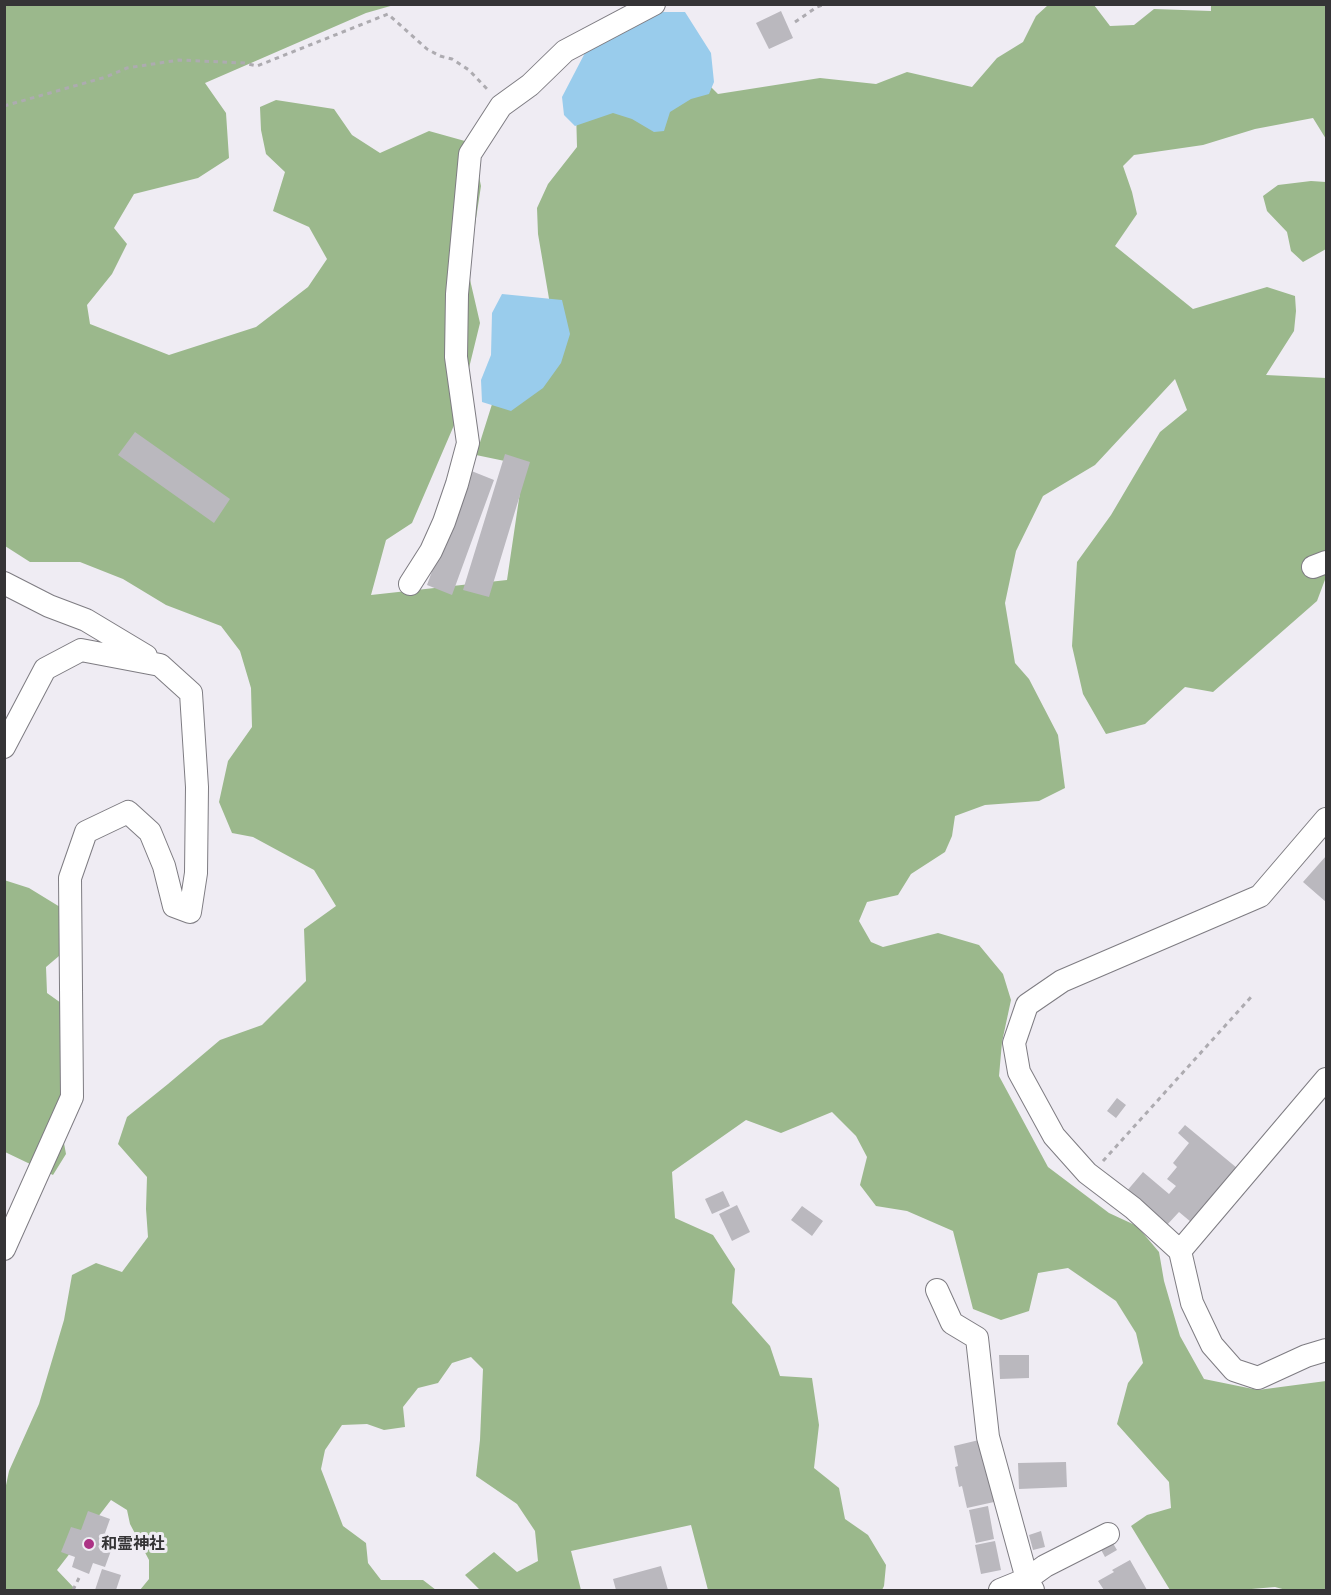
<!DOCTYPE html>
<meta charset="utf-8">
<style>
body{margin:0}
#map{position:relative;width:1331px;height:1595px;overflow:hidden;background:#efecf3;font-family:"Libre Baskerville",serif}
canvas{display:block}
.frame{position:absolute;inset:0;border:6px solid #353436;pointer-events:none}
</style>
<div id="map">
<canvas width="1331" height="1595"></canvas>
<div class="frame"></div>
</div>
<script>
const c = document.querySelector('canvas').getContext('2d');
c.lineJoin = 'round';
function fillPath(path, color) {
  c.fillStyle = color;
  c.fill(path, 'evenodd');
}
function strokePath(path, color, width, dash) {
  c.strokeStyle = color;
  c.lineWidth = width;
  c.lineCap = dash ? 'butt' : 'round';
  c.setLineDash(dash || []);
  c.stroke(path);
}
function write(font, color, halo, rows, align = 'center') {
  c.font = font + ' "Libre Baskerville","Noto Sans JP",serif';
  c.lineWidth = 6;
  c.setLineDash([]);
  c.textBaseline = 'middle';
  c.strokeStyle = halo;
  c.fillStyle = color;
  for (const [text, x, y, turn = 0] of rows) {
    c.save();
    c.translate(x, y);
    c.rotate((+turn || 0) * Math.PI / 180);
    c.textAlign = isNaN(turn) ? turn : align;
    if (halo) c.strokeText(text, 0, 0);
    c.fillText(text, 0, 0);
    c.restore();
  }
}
fillPath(new Path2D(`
 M5 5H394L366 13 205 83 226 113 229 158 198 178 134 194 114 228 127 244 112 274 87 305 90 324 169 355 256 327 308 287 327 259 309 227 273 211 285 172 266 154 261 130 260 107 276 100 334 109 352 135 380 153 429 131 472 143 481 186 475 225 465 258 480 323 469 368 467 395 412 523 386 540 371 595 507 580 524 465 476 455 493 401 553 322 538 234 537 208 548 184 577 147 576 109 707 83 718 94 820 78 876 84 907 72 972 87 997 58 1023 42 1036 16 1048 5H1094L1110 26 1134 25 1154 9 1211 11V5H1326V139L1313 118 1255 129 1203 145 1134 155 1123 166 1132 192 1137 214 1115 246 1193 309 1267 287 1295 296 1296 311 1294 331 1266 375 1326 378V577L1317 601 1213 692 1185 687 1145 724 1106 734 1083 694 1072 646 1077 562 1111 515 1160 432 1187 410 1175 379 1095 465 1043 496 1016 551 1005 603 1015 663 1029 679 1058 735 1065 788 1039 801 985 805 955 816 952 836 945 852 911 874 898 895 867 902 859 921 871 942 883 947 938 933 979 945 1003 974 1011 1000 1002 1042 999 1076 1048 1167 1109 1213 1137 1226 1159 1252 1164 1281 1180 1336 1204 1379 1258 1390 1326 1381V1590H1286L1275 1587 1240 1590H1170L1131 1526 1147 1515 1171 1508 1169 1482 1117 1424 1128 1383 1143 1363 1136 1333 1116 1301 1068 1268 1038 1273 1029 1311 1001 1320 973 1309 953 1231 907 1211 876 1206 860 1185 867 1157 856 1136 832 1112 781 1133 746 1120 672 1172 675 1218 713 1235 735 1269 732 1303 770 1346 780 1376 812 1378 819 1425 814 1468 839 1488 845 1519 868 1535 886 1565 884 1586 882 1590H708L691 1525 571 1551 581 1590H480L465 1575 494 1552 517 1572 538 1561 535 1531 517 1504 476 1476 480 1440 483 1369 471 1357 452 1363 438 1383 418 1388 403 1407 405 1427 384 1430 367 1424 342 1425 325 1450 321 1469 343 1526 366 1543 368 1563 381 1580H423L436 1590H140L149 1579V1560L130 1524 127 1510 111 1500 57 1570 75 1589 74 1590H5V1490L9 1471 39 1404 64 1320 72 1275 96 1263 122 1272 148 1237 146 1209 147 1177 118 1144 127 1117 168 1084 220 1040 262 1025 306 981 304 929 336 906 314 870 253 837 232 833 219 802 228 761 252 727 251 688 240 651 221 626 166 605 123 579 80 562H30L5 546Z
 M1311 181 1326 182V249L1303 262 1291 251 1287 232 1267 211 1263 196 1278 185Z
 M4 880 29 888 60 907 68 934 59 956 46 967 47 993 68 1008 60 1122 66 1154 53 1175 5 1152Z`), '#9bb88c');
fillPath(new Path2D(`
 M663 12H685L711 53 714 82 709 94 691 99 670 112 664 131 654 132 632 119 613 113 575 126 564 115 562 97 587 49Z
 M502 294 562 300 570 334 561 363 543 388 511 411 482 402 481 380 491 355 492 313Z`), '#99ccec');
fillPath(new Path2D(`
 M781 11 793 38 769 49 756 23Z
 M135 432 230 499 214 523 118 455Z
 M505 454 530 462 489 597 463 590Z
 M469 470 494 480 452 595 427 585Z
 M1326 856V902L1303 882Z
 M1117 1098 1126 1105 1116 1118 1107 1111Z
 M1185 1125 1237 1168 1191 1222 1179 1212 1166 1226 1126 1192 1143 1172 1169 1194 1176 1186 1167 1179 1177 1167 1173 1163 1189 1143 1178 1133Z
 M723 1191 730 1206 712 1214 705 1199Z
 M737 1205 750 1232 732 1241 719 1214Z
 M802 1206 823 1221 812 1236 791 1220Z
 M999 1355H1029V1378L1000 1379Z
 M979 1440 994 1502 967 1508 962 1486 959 1487 955 1467 958 1466 954 1446Z
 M1066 1462 1067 1487 1019 1489 1018 1463Z
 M988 1506 994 1539 976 1543 969 1510Z
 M88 1511 110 1519 105 1533 116 1537 105 1567 93 1563 89 1574 72 1567 75 1557 61 1552 71 1527 81 1530Z
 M1041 1531 1045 1547 1033 1550 1029 1535Z
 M1111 1540 1117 1550 1105 1557 1099 1546Z
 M995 1541 1001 1570 981 1574 975 1545Z
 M1130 1560 1147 1590H1104L1098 1581 1114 1572 1112 1570Z
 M661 1566 668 1590H616L613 1579Z
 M102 1569 121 1575 116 1590H95Z`), '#bab8be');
const minor = new Path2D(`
 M1313 567 1326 562
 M4 583 49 606 86 620 146 656
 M410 584 431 551 444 522 457 484 468 443 456 357 457 294 470 154 501 106 530 85 565 51 654 4
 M4 747 45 669 81 650 160 665 191 693 197 787 196 873 190 912 174 906 164 866 150 832 128 812 86 832 70 878 72 1097 4 1249
 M1326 819 1260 896 1062 981 1027 1005 1014 1043 1019 1072 1054 1136 1087 1173 1133 1208 1180 1251 1192 1303 1212 1345 1234 1370 1258 1378 1306 1356 1326 1350
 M1180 1251 1326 1079
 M937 1290 952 1323 977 1338 988 1437 1027 1579 1033 1590
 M1000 1590 1027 1579 1045 1566 1108 1534`);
strokePath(minor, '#7e7c82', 24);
strokePath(new Path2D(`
 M795 22 817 7 825 4
 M4 106 106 77 127 68 179 60 244 63 257 66 388 14 427 49 440 56 452 59 469 70 489 91
 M1103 1161 1252 996
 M73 1590 79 1578`), '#adabb0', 3, [4.5, 4.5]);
strokePath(minor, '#fff', 22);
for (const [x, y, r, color] of [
 [89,1544,6,"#ac3285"]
]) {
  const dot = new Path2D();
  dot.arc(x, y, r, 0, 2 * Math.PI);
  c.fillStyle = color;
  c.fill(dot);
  strokePath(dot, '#efecf3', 2);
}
write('bold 16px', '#353436', '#efecf3', [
 ["和霊神社",101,1544]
], 'left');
</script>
